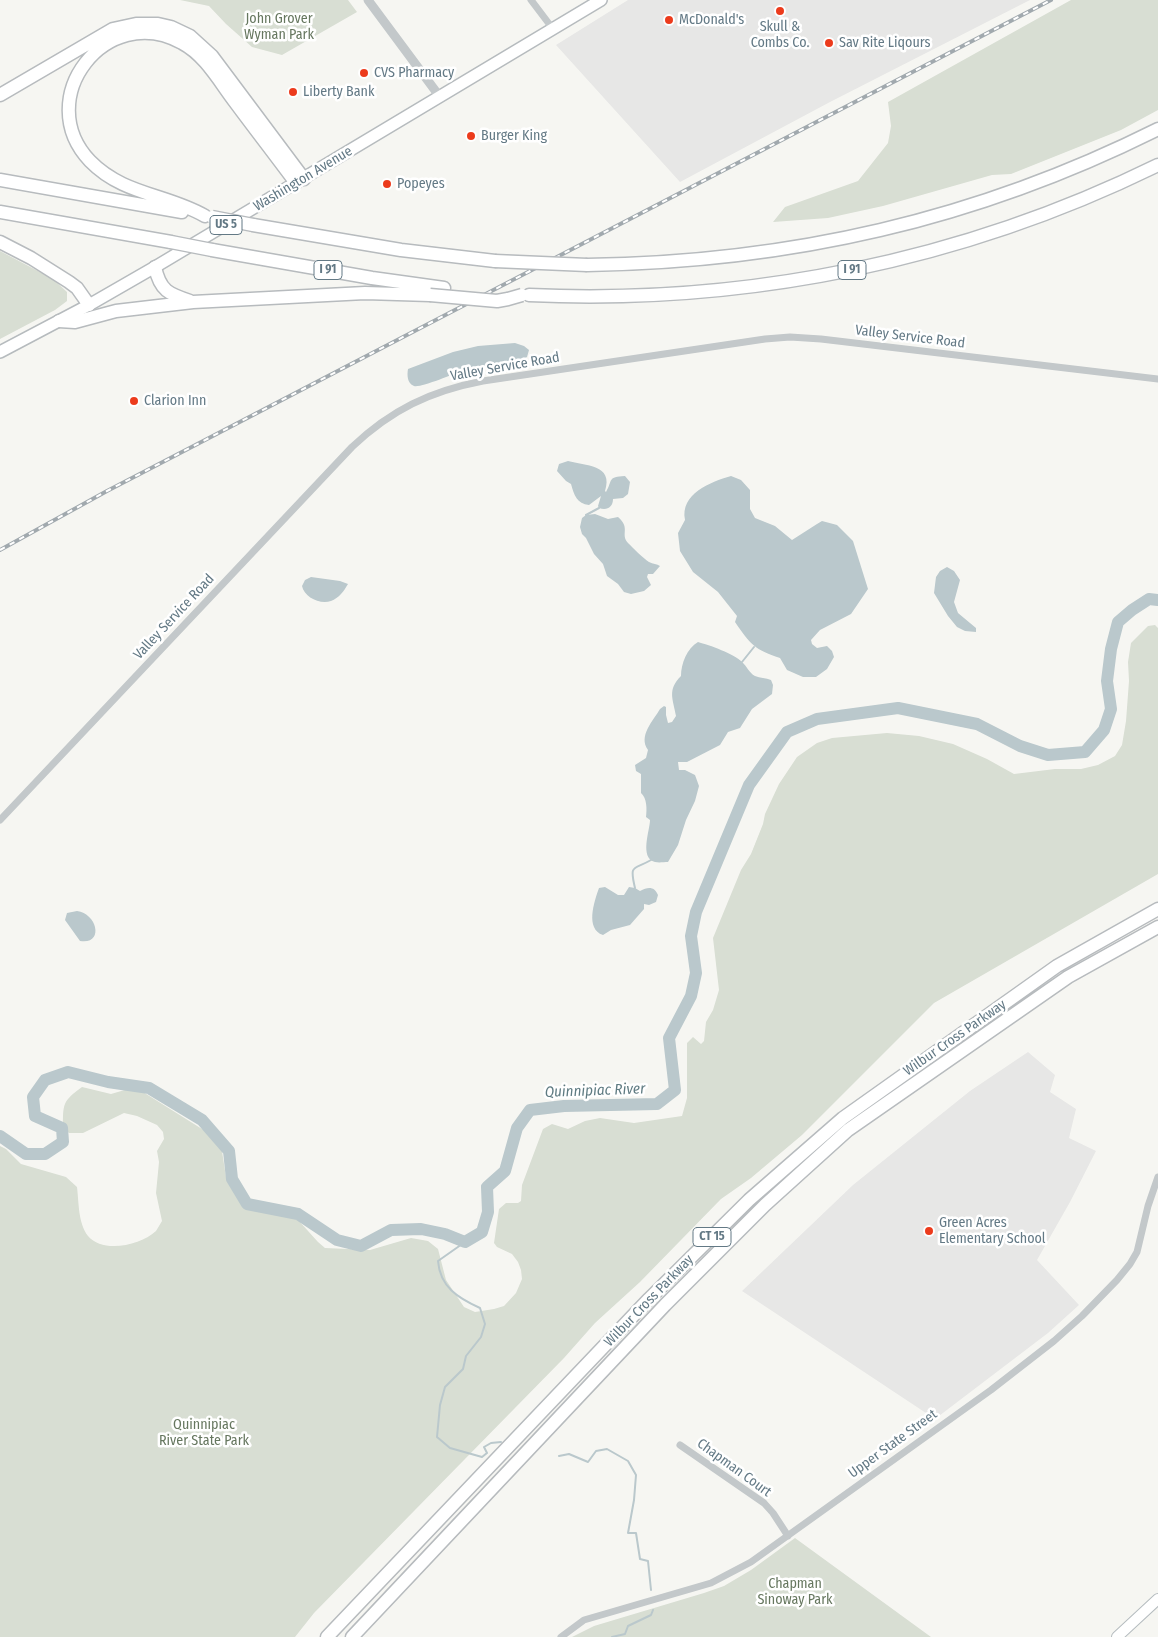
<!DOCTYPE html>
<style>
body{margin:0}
canvas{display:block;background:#f6f6f2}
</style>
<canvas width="1158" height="1637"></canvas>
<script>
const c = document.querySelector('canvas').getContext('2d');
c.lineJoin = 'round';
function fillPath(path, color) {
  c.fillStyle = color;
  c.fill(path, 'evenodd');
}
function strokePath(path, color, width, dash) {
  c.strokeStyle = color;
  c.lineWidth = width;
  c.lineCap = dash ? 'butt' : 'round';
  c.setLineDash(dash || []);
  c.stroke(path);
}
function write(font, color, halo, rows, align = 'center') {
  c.font = font + ' "Fira Sans Condensed",sans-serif';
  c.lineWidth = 5;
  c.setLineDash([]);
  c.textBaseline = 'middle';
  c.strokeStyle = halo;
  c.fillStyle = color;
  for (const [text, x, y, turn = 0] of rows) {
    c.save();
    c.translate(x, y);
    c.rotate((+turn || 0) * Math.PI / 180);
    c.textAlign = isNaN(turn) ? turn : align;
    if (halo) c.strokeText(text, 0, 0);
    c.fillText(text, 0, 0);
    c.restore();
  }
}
fillPath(new Path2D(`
 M628 0H1030L830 102 680 182 556 45Z
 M1028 1052 1055 1075 1050 1092 1076 1109 1069 1138 1096 1151 1070 1202 1037 1260 1079 1305 1048 1333 935 1419 742 1291 853 1185 970 1091Z`), '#e7e7e6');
fillPath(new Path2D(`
 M180 0H348L357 12 282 55 252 47 226 24 209 6Z
 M1071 0H1158V110L1121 130 1011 174 992 175 883 206 828 218 773 222 785 207 858 181 888 143 891 126 888 102Z
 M0 251 53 279 67 292V301L55 310 0 339Z
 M1155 625 1158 628V874L934 1003 802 1135 751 1178 721 1199 640 1282 595 1323 564 1358 314 1613 295 1637H0V1146L6 1149 21 1164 66 1177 77 1187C79 1203 78 1223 88 1236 103 1254 141 1245 156 1231 158 1228 160 1224 162 1221L156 1193 159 1162 157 1151 164 1139 163 1132 157 1125 137 1116 124 1113 83 1133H69L63 1127C63 1103 63 1101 82 1087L111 1094 135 1087 202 1129 215 1134 221 1145 226 1177 238 1194 247 1203 266 1210 284 1211 299 1221 318 1242 325 1248 370 1250 411 1238 428 1241 438 1249 446 1280 464 1307 475 1312 494 1309 504 1306 516 1293 522 1279 521 1270 518 1262 512 1254 497 1247 494 1243 499 1209 506 1203H518L521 1201 522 1185 543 1129 552 1124 568 1129 585 1121 600 1118 634 1123 682 1116 687 1098V1043L693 1037 701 1044 704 1041 706 1022 713 1010 719 990 713 938 741 870 751 854 763 824 765 814 779 784 797 757 817 743 832 738 887 733 919 736 953 744 987 759 1014 774 1055 769H1081L1098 765 1115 756 1122 745 1126 721 1129 681 1128 662 1131 643 1148 626Z
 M795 1538 931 1637H572L594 1626 704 1593 724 1586 751 1570Z`), '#d8ded3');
fillPath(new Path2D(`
 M515 343 524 346 529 350 527 357C508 369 483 365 462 371 453 374 421 388 414 386 407 383 407 375 408 369L453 352 478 346Z
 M568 461C585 466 614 464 605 491L606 492C613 480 607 477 625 476L630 482 628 494 623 498 613 499C613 507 607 511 599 508L598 506 601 496 589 505C577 504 574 495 571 484L566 481 557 471 559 464Z
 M731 476 741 480 750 490V509L755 518 775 526 792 540 817 524 822 521 837 525 853 541 868 589 851 614 820 630 811 640 812 644 817 648 827 646 832 651 834 657 827 669 816 677H803L787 670 780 658C755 650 750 644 735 622L737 616 718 592 693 572 680 551 678 533 685 520C680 494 710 482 731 476Z
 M595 514 608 519 618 517C631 528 620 534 628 543 632 547 644 559 649 562 653 564 657 564 660 566L653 574H648L647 577 651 585 644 591 631 594 624 592 618 584 607 576 603 564 594 554 586 538 582 534 580 527 582 518 586 515Z
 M947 567 954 571 960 580 954 602 958 613 976 628V632L965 631 957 627 948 616 934 593 936 577 940 571Z
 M311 577 340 581 348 584C344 591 339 598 331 601 320 605 304 597 302 586L305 580Z
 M698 642C709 645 735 654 742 662 747 666 749 673 755 676 760 678 766 678 771 680L773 685 772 694 752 709 740 728 728 732 720 745 687 762H678L679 770H685L695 775 699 786 695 801 686 820 678 845 668 862C664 862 659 863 655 862 639 858 650 830 650 820L646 817C647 809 647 798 641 793V774L636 771 635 765 646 758 648 750C638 736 653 721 660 709L664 706 666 707V715L668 723 672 722 676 716C673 699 667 690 681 676 681 664 687 648 698 642Z
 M605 887 618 895H624L629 887 635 888 640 891C648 887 654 886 658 895L656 902 649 905 644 904V909L630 925 611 930 603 935C585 929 594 902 599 888Z
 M77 911C98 914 104 945 80 941L65 920 67 913Z`), '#bac8cc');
strokePath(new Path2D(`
 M586 515 599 508
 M742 662 754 647
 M635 888C629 863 634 870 651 860
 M465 1242 438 1261C440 1287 458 1298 480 1308L485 1324 481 1337 466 1356 463 1369 445 1387 440 1405 437 1437 450 1448 482 1457 487 1453 484 1447 491 1443 501 1442
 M559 1456 569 1454 588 1462 596 1451 607 1449 628 1461 636 1475 634 1500 628 1533H636L640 1559 648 1561 651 1590
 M612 1637 625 1634 628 1626 651 1615 653 1610`), '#bac8cc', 2);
strokePath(new Path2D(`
 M0 1136 26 1154H45L63 1142 62 1128 35 1116 33 1097 45 1080 68 1072 108 1082 149 1088 202 1120 229 1151 232 1179 247 1204 298 1214 337 1240 361 1246 391 1230 421 1229 445 1234 465 1242 482 1232 488 1212 487 1187 505 1171 517 1128 530 1110 564 1106 657 1104 675 1090 669 1038 691 996 696 973 691 936 696 912 749 785 787 732 817 719 898 708 977 724 1020 746 1048 755 1085 752 1104 730 1111 709 1107 681 1111 649 1118 622 1132 610 1149 599 1158 600`), '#bac8cc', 12);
const secondary = new Path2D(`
 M1117 1637 1158 1599`);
const primary = new Path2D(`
 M0 352 89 305 155 267 601 0`);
const motorway = new Path2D(`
 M0 95 113 29 136 24H158L171 27 190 36 212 56 304 179
 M0 180 182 212
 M0 212 171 242
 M205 216C167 194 123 195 90 161 31 99 106 1 182 43 205 55 219 81 235 102 255 129 276 156 296 183
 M253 225 401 250 495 261
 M0 242 31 258 69 282 77 288 89 305
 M212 250 372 278 444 288
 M587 265C790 262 976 220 1158 129
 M155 267C160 291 169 294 190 301
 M529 295C746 305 963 261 1158 165
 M59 321 75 322 116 311 193 302 365 293 430 295
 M327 1637 649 1299 749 1200 843 1118 1057 966 1158 909
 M352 1637 665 1305 765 1205 848 1130 1068 977 1158 927`);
strokePath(secondary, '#b5bcbf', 12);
strokePath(primary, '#b6bbbe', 14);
strokePath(motorway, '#b7bbbe', 15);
strokePath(new Path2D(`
 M531 0 553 29
 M0 820 352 447C391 410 430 391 483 381L765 339 790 337 821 339 1158 379
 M680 1445 764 1503 773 1513 788 1536
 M561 1637 584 1620 711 1583 751 1562 991 1390 1054 1341 1082 1316 1117 1280 1130 1264 1137 1252 1148 1206 1158 1177`), '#c3c8ca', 7);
strokePath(new Path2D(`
 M368 0 440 97`), '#c3c8ca', 9);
strokePath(secondary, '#fff', 10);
strokePath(primary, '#fff', 11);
strokePath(motorway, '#fff', 12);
const rail = new Path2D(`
 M0 550 107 491 1051 0`);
strokePath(rail, '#a1a9ae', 4);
strokePath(rail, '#fff', 2, [5.5]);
const motorwayBridge = new Path2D(`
 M212 217 253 225
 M171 242 212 250
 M495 261 587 265
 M430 295 497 301 508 299 522 295`);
strokePath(motorwayBridge, '#b7bbbe', 15, []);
strokePath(motorwayBridge, '#fff', 12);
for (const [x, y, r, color] of [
 [780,11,5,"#ec3b1c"],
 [669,20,5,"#ec3b1c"],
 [829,43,5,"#ec3b1c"],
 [364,73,5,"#ec3b1c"],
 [293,92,5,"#ec3b1c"],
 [471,136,5,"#ec3b1c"],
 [387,184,5,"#ec3b1c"],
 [134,401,5,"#ec3b1c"],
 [929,1231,5,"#ec3b1c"]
]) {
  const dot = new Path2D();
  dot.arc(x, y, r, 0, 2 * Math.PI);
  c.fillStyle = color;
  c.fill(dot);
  strokePath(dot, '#fff', 2);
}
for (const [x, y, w] of [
 [226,225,32],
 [328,270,28],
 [852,270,28],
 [712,1237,38]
]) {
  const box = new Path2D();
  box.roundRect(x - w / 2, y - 9.5, w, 19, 4);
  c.fillStyle = '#fff';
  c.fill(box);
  strokePath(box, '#637985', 1);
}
write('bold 12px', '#637985', null, [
 ["US 5",226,225],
 ["I 91",328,270],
 ["I 91",852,270],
 ["CT 15",712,1237]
]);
write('14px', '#66775f', '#fff', [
 ["John Grover",279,19],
 ["Wyman Park",279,35],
 ["Quinnipiac",204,1425],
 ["River State Park",204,1441],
 ["Chapman",795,1584],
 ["Sinoway Park",795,1600]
]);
write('14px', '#637985', '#fff', [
 ["McDonald's",679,20],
 ["Skull &",780,27,"center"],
 ["Combs Co.",780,43,"center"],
 ["Sav Rite Liqours",839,43],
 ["CVS Pharmacy",374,73],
 ["Liberty Bank",303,92],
 ["Burger King",481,136],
 ["Popeyes",397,184],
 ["Clarion Inn",144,401],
 ["Green Acres",939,1223],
 ["Elementary School",939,1239]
], 'left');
write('14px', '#637985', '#fff', [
 ["Washington Avenue",303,179,-31],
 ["Valley Service Road",910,337,7],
 ["Valley Service Road",505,367,-10],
 ["Valley Service Road",174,617,-47],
 ["Wilbur Cross Parkway",955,1038,-35],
 ["Wilbur Cross Parkway",649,1301,-46],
 ["Upper State Street",893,1444,-36],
 ["Chapman Court",734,1468,36]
]);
write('italic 15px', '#5f7b82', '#fff', [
 ["Quinnipiac River",595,1091,-2]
]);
</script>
